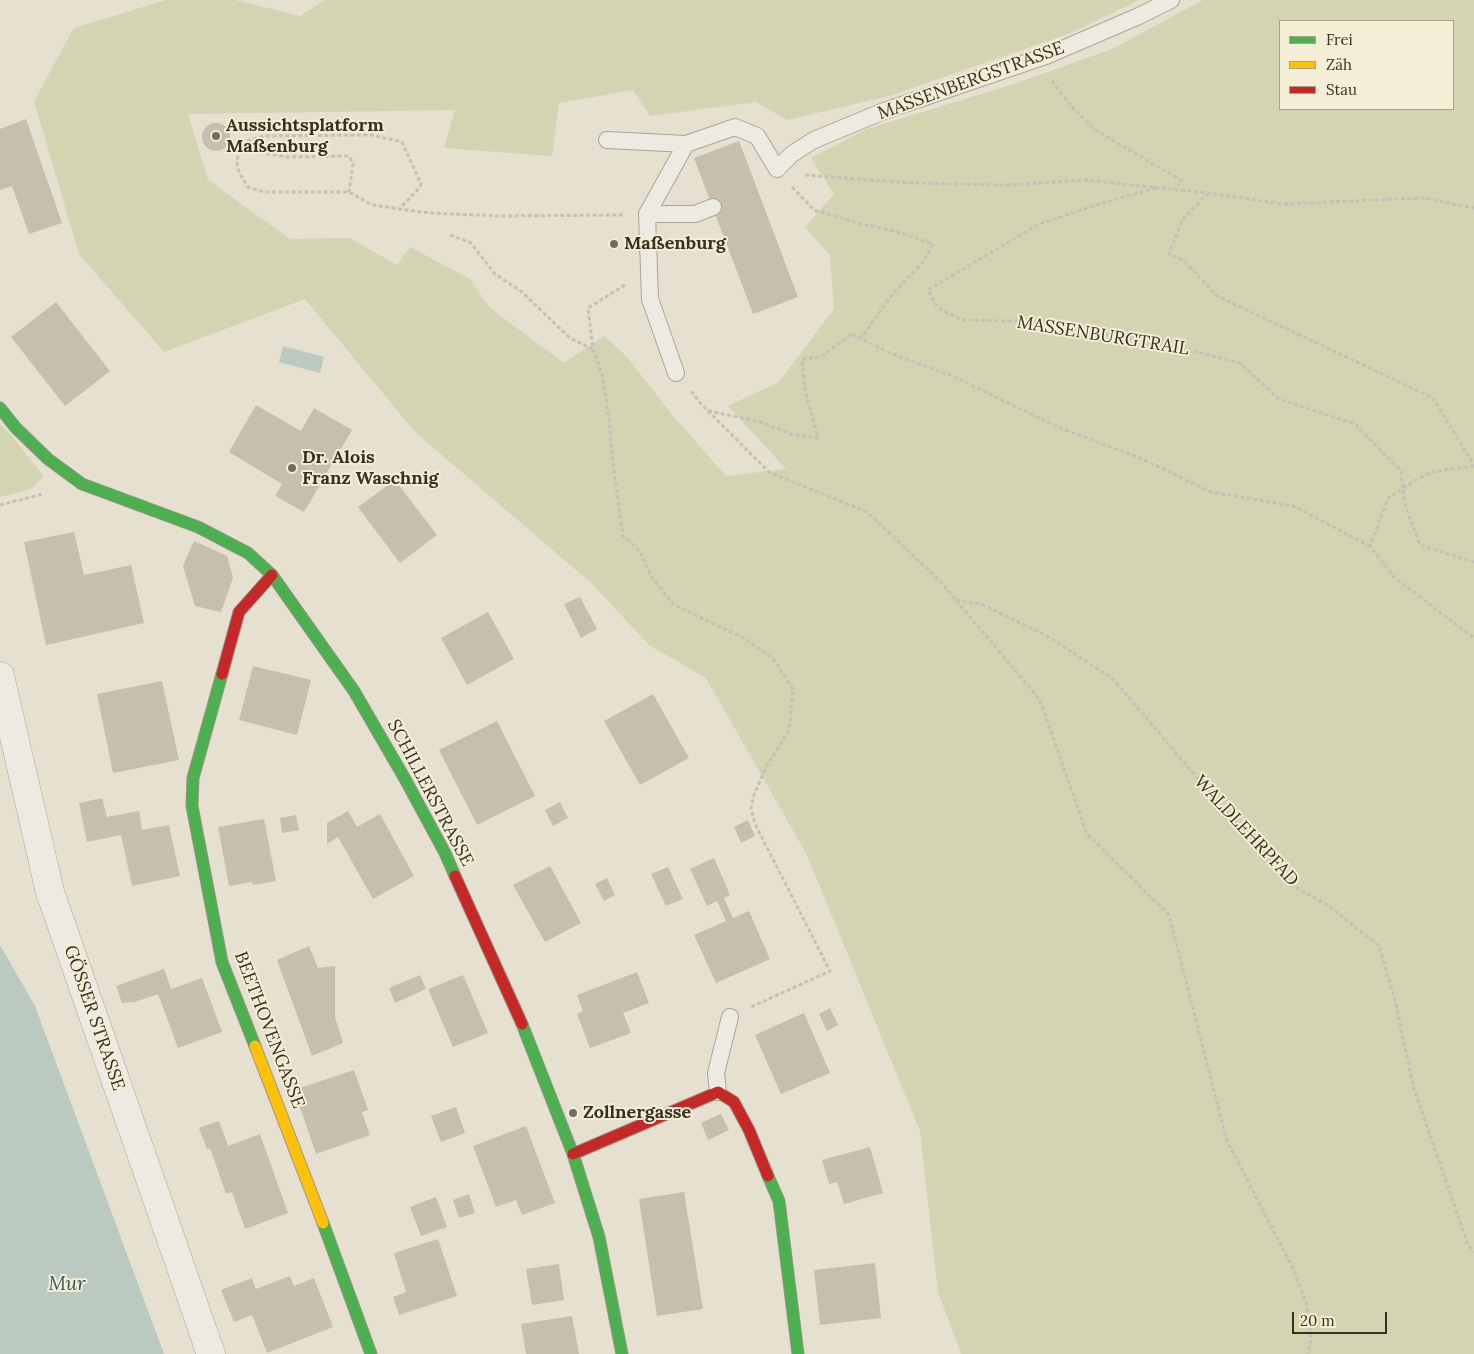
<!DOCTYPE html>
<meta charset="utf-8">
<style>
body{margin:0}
#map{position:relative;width:1474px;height:1354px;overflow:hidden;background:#e5e0cf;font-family:Lora,serif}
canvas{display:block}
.legend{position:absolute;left:1279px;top:20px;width:175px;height:90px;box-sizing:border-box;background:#f5eed6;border:1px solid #aaa18d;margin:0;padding:6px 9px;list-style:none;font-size:15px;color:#392e20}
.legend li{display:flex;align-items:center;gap:10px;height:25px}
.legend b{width:25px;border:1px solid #aaa18d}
.scale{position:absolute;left:1292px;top:1312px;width:95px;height:22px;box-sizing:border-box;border:2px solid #392e20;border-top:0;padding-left:6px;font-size:15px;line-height:18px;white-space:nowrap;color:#392e20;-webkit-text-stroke:4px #f5eed6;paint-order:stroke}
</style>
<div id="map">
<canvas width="1474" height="1354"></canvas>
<ul class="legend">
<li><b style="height:6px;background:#4caf50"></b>Frei</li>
<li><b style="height:6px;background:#ffc107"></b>Zäh</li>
<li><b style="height:6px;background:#c62828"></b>Stau</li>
</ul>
<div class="scale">20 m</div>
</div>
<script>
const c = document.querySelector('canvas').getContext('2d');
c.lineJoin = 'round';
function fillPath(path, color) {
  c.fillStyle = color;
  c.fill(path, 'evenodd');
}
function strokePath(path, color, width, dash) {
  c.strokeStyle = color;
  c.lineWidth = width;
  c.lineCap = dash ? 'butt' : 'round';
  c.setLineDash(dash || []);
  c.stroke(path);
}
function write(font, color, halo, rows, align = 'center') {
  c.font = font + ' Lora,serif';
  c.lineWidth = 4;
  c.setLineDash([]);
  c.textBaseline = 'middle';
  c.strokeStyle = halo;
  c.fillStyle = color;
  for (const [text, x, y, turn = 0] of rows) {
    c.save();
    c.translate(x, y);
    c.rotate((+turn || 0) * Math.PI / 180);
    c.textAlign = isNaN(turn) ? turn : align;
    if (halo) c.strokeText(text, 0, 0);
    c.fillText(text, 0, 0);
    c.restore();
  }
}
fillPath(new Path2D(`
 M166 0H235L300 16 325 0H1139L1071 33 889 96 787 120 756 102 650 116 633 90 559 103 552 156 444 148 455 110 188 114 208 180 290 239 350 238 397 265 410 247 470 279 490 308 564 363 604 336 627 357 673 416 726 476 786 469 728 406 779 382 834 309 830 256 805 227 834 194 811 158 867 129 1017 83 1112 49 1203 0H1474V1354H961L938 1292 920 1131 807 855 706 678 649 645 591 583 415 432 305 299 164 352 79 254 34 101 74 28ZM1280 21H1453V109H1280Z
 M0 424 9 433 44 476 31 489 0 497Z`), '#d2d4b2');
fillPath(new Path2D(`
 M283 346 324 357 320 373 279 362Z
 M0 945 35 1006 164 1354H0Z`), '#bacac1');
fillPath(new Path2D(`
 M26 119 62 223 29 234 12 186 0 190V129Z
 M202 137a14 14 0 1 1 28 0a14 14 0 1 1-28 0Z
 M739 141 798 297 753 314 694 158Z
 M56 302 110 371 65 406 11 337Z
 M256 405 301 431 314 408 352 430 304 512 275 496 282 484 229 452Z
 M395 480 437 535 400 563 358 507Z
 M74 532 84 575 131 565 144 623 46 645 24 542Z
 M194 541 227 556 233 578 221 612 195 606 183 566Z
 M580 597 597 629 581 638 564 604Z
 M488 612 514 659 467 685 441 638Z
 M253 666 311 680 297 735 239 720Z
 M162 681 179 760 113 773 97 694Z
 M653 694 689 758 640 785 604 721Z
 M497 721 535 796 477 825 439 750Z
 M102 798 107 817 139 811 142 830 169 825 180 876 132 886 121 835 87 842 79 803Z
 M560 802 568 818 553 826 545 810Z
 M348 811 357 827 380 814 414 876 373 899 338 837 327 844V823Z
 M296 815 299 830 282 833 280 818Z
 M264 819 276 881 253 885 252 882 229 886 218 827Z
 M748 820 755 836 741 843 734 827Z
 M714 858 730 895 724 898 733 918 749 911 770 959 716 983 694 935 726 921 717 901 707 906 690 869Z
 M550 866 581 923 545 942 513 885Z
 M668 867 683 899 666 906 651 874Z
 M607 878 615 895 604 901 595 884Z
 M309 946 318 968 335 966V1017L343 1043 312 1056 277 960Z
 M164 969 171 989 202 978 222 1032 178 1048 158 994 135 1002 122 1003 116 986Z
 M637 972 649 1003 623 1013 631 1033 590 1048 577 1014 583 1011 577 995Z
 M420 975 426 989 395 1003 389 988Z
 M463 975 488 1033 453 1047 428 989Z
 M830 1008 838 1025 827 1031 819 1014Z
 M804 1013 830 1073 781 1094 755 1035Z
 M354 1070 368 1110 362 1112 370 1135 316 1154 294 1090Z
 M456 1107 465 1133 441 1142 431 1116Z
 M721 1114 729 1130 708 1140 701 1123Z
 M219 1121 228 1146 260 1134 288 1213 245 1229 232 1192 226 1194 210 1148 207 1149 199 1128Z
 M526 1126 555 1203 522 1215 516 1200 496 1207 473 1146Z
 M870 1147 883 1193 844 1204 837 1182 829 1184 822 1160Z
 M684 1192 703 1309 657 1316 639 1199Z
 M469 1194 475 1213 459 1218 453 1200Z
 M436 1197 447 1227 421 1236 410 1207Z
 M438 1239 457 1296 399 1315 393 1297 406 1292 394 1253Z
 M875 1263 881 1318 820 1325 814 1270Z
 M559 1264 564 1300 532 1305 526 1269Z
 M290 1276 294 1286 314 1278 333 1327 267 1353 252 1315 234 1322 221 1290 252 1278 256 1289Z
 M572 1316 579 1354H526L521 1324Z`), '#c8beb0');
const lane = new Path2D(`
 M607 140 686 144
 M647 214H695L713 207
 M676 373 650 299 647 214 686 144 735 127 757 136 777 169 792 154 814 140 884 111 1046 56 1139 16 1171 0
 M718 1092 716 1073 730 1017`);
const street = new Path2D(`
 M0 676 50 892 211 1354`);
const fast = new Path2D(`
 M0 408 16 428 48 459 82 484 198 527 248 553 272 575 354 691 405 779 445 853 455 876
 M222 674 193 778 192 806 222 962 255 1046
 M522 1024 573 1154 599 1237 622 1354
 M768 1176 779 1201 798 1354
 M323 1223 371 1354`);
const slow = new Path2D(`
 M255 1046 323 1223`);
const jam = new Path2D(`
 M222 674 239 612 272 575
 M455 876 522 1024
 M573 1154 718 1092 734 1102 749 1130 768 1176`);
strokePath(lane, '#aaa598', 18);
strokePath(street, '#aaa598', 29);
strokePath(fast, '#9a9488', 13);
strokePath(slow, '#9a9488', 13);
strokePath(jam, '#9a9488', 13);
strokePath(new Path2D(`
 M1052 81 1071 106 1094 129 1182 181 1174 190
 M247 141 264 136 372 135 402 142 421 184C416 195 408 197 401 208
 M229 143 257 152 287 157 349 156 353 164 349 192
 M241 150C232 164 240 174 248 187L263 192H349L372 205 429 213 502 216 624 215
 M805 175 911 183 1008 185 1085 180 1208 193 1283 204 1423 198 1474 208
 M792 187 814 210 858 223 902 233 933 244 922 263 891 296 862 337 860 336
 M1156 188 1096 205 1037 225 928 290 938 308 962 320 1017 321 1090 333 1158 342 1240 363 1279 399 1355 424 1401 471 1405 505 1420 545 1474 562
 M1208 193 1182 220 1169 254 1183 260 1217 296 1433 398 1474 465
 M450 235 471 243 495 274 522 292 570 338 592 349
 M625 285 588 308 593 349 602 374 609 419 613 465 623 536 638 549 653 579 674 605 744 638 773 659 793 689 789 730 765 769 754 795 751 808 755 824 830 971 751 1007
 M852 334 890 353 952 376 1060 428 1140 458 1211 492 1293 506 1370 546
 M691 391 701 404 769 472 867 512 938 579 1040 700 1087 834 1169 915 1227 1141 1293 1268 1307 1306 1311 1337 1308 1354
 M708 411 758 421 791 434 818 438 805 390 802 359 821 357 851 334
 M1474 466 1431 472 1414 481 1388 498 1370 546 1395 578 1474 638
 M0 505 43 494
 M956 600 981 604 1047 636 1113 679 1256 847 1291 885 1329 906 1379 946 1395 1000 1414 1089 1468 1245 1474 1252`), '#c6c1b7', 3, [4, 2.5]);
strokePath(lane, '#edeae1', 16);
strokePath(street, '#edeae1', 28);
strokePath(fast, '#4caf50', 11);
strokePath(slow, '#ffc107', 11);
strokePath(jam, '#c62828', 11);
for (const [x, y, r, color] of [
 [216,136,5,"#756c5d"],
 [614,244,5,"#756c5d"],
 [292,468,5,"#756c5d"],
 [573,1113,5,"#756c5d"]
]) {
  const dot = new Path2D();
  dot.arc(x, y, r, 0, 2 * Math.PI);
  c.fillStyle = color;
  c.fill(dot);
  strokePath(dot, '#f5eed6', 2);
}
write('18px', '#392e20', '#f5eed6', [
 ["MASSENBERGSTRASSE",971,81,-20],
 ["MASSENBURGTRAIL",1103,336,9],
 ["SCHILLERSTRASSE",430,793,62],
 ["WALDLEHRPFAD",1246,831,47],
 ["GÖSSER STRASSE",94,1018,71],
 ["BEETHOVENGASSE",269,1030,69]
]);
write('bold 18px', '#392e20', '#f5eed6', [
 ["Aussichtsplatform",226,126],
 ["Maßenburg",226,147],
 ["Maßenburg",624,244],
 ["Dr. Alois",302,458],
 ["Franz Waschnig",302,479],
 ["Zollnergasse",583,1113]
], 'left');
write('italic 19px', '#305858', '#f5eed6', [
 ["Mur",67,1285]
]);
</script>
